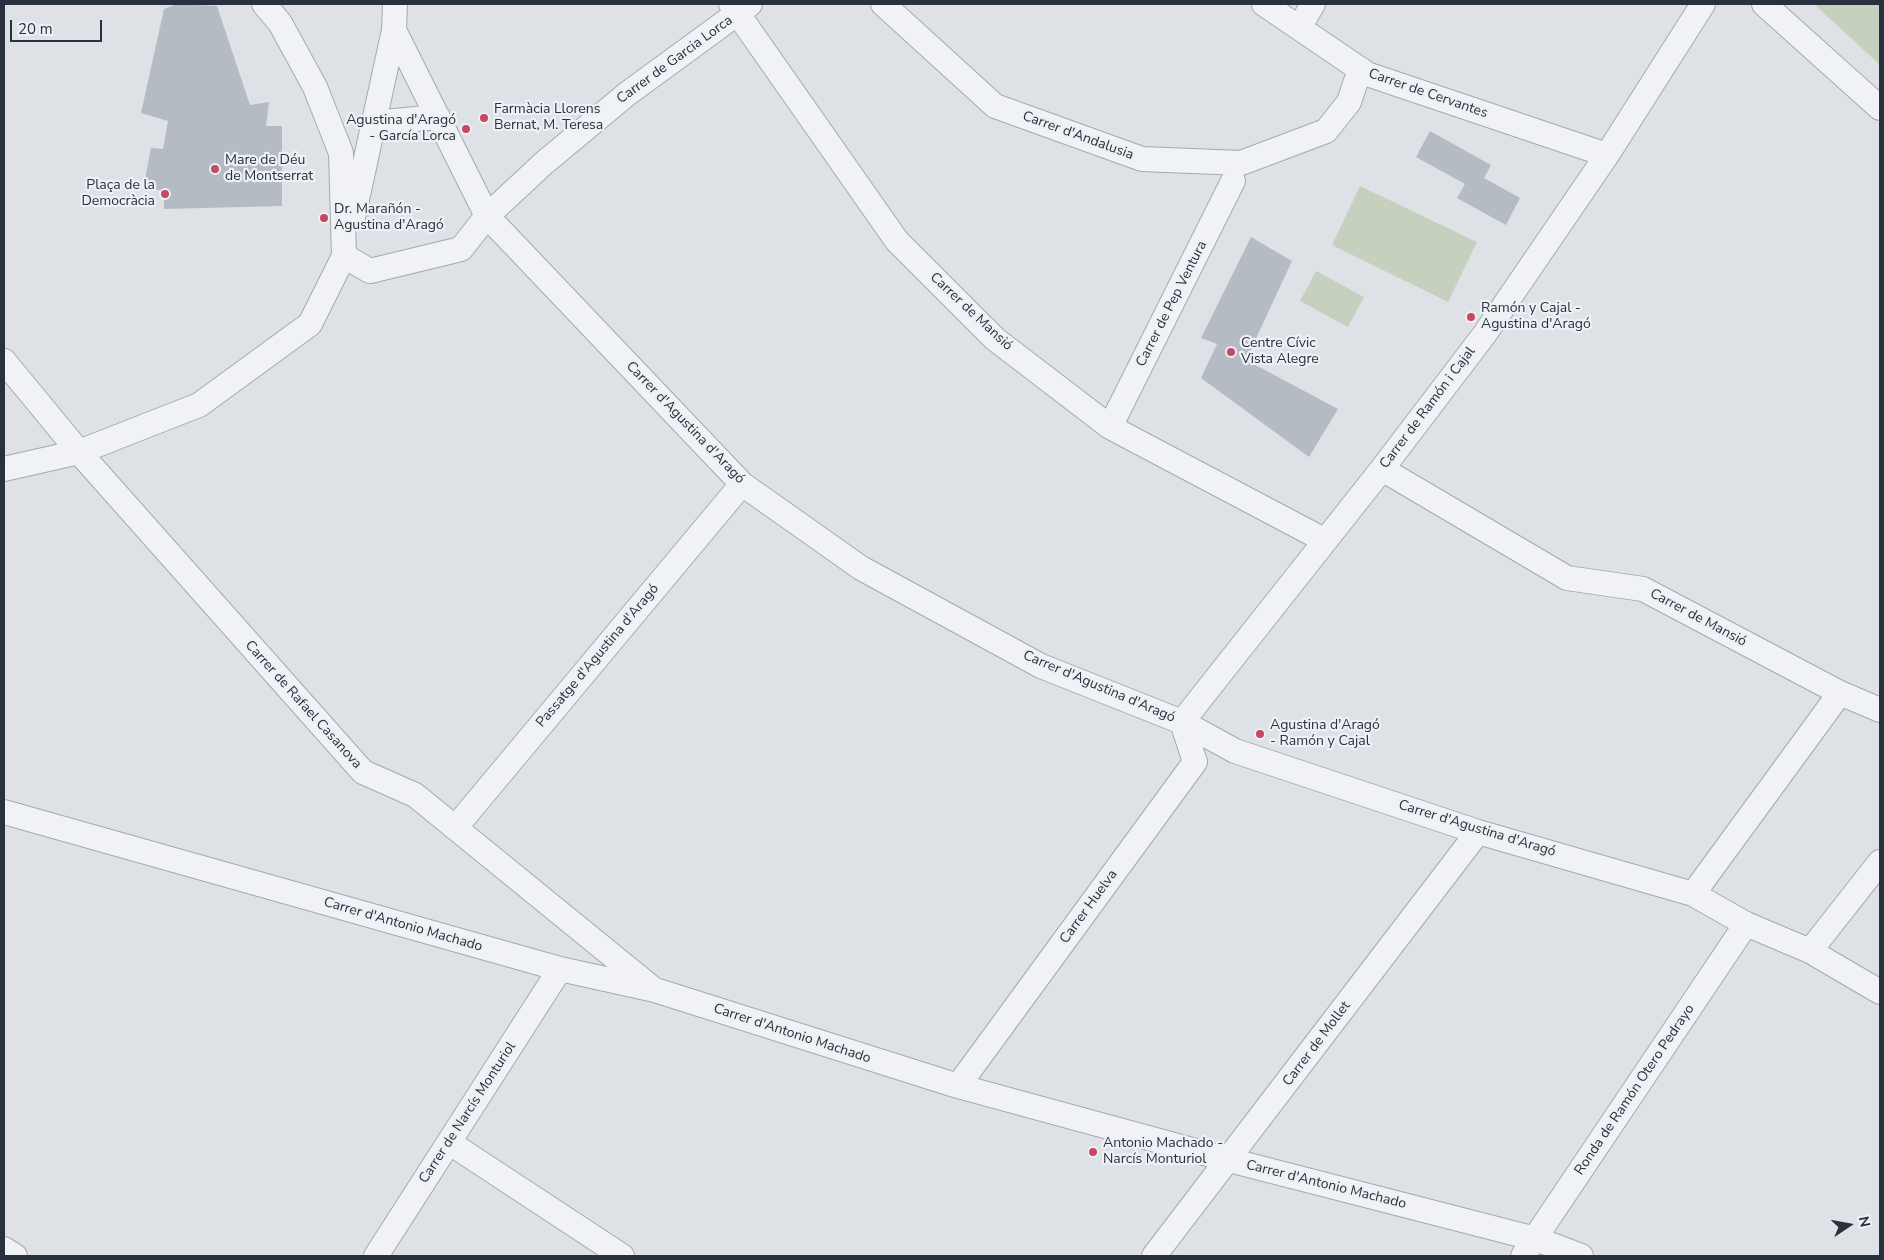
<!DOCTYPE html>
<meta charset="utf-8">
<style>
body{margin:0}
#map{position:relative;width:1884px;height:1260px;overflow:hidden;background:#dee2e7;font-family:"Nunito Sans",sans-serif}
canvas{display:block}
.frame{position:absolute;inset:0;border:5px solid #28313d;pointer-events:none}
.north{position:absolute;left:1824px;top:1200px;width:50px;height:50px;-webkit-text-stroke:4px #edf1f5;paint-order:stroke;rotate:78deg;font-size:14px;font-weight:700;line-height:20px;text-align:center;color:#28313d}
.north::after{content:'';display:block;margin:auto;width:18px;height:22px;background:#28313d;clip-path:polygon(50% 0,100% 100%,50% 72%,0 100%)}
.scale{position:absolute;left:10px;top:20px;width:92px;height:22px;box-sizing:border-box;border:2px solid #28313d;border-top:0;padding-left:6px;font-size:15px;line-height:18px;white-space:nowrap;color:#28313d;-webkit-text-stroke:4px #edf1f5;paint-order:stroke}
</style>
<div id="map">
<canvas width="1884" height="1260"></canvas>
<div class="frame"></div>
<div class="north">N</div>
<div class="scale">20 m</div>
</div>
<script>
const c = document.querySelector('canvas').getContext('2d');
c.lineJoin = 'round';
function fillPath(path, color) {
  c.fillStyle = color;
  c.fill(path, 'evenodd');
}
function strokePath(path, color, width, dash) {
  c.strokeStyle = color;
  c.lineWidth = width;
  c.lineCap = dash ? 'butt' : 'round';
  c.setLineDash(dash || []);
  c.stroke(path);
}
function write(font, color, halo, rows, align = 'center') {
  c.font = font + ' "Nunito Sans",sans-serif';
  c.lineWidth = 4.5;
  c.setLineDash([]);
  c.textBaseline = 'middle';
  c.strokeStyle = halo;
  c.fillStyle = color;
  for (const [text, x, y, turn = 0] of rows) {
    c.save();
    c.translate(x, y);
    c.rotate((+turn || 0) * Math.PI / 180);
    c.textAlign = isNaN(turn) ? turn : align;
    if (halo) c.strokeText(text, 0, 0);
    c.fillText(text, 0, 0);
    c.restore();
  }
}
fillPath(new Path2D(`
 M1814 4H1880V65Z
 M1360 186 1477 242 1448 302 1332 245Z
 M1316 271 1364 297 1348 327 1300 301Z`), '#c5d0bf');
fillPath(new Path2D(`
 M177 4 217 6 250 105 269 102 266 126H282V206L164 209V190H143L151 148 163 149 168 121 141 113 164 9Z
 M1430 131 1491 165 1484 178 1520 198 1506 225 1457 198 1465 184 1416 157Z
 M1251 237 1292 261 1246 360 1338 409 1309 457 1201 378 1217 344 1201 338Z`), '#b5bbc3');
const street = new Path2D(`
 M731 4 897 241 995 339 1110 427 1324 540
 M883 4 995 106 1142 159 1241 163 1326 131 1349 102 1360 69
 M1264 4 1367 74 1607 155
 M1764 4 1880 108
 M1299 28 1313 4
 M394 30 487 216 742 484 861 568 1041 666 1182 722 1235 751 1478 832 1693 894 1746 924 1810 951 1880 992
 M373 123 438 117
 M353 218 394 30 395 4
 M344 256 370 271 461 249 487 216 544 163 627 94 750 4
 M4 361 79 452 363 772 415 795 652 988
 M1110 427 1233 181
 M4 469 79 452 199 405 310 324 344 256 341 153 315 87 280 23 264 4
 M1382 469 1567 578 1643 589 1840 693 1880 710
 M1182 722 1382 469 1484 335 1607 155 1703 4
 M4 812 560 969 655 990 958 1086 1229 1160 1536 1239 1581 1256
 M455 828 742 484
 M1693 894 1840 693
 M1810 951 1880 862
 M958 1086 1195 762 1182 722
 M450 1143 622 1256
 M4 1249 15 1256
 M376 1256 560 969
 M1154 1256 1478 832
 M1523 1256 1746 924`);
strokePath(street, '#a4a9b1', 26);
strokePath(street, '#f0f2f5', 24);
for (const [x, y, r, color] of [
 [484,118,5,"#c74861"],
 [466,129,5,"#c74861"],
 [215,169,5,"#c74861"],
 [165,194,5,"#c74861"],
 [324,218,5,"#c74861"],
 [1471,317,5,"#c74861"],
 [1231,352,5,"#c74861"],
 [1260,734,5,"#c74861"],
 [1093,1152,5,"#c74861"]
]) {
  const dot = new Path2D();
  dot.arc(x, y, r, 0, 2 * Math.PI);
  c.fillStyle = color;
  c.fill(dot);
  strokePath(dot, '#edf1f5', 2);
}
write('14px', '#28313d', '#edf1f5', [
 ["Carrer de Garcia Lorca",675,60,-36],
 ["Carrer de Cervantes",1428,94,19],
 ["Carrer d'Andalusia",1078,136,20],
 ["Carrer de Pep Ventura",1172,304,-63],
 ["Carrer de Mansió",971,312,43],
 ["Carrer de Ramón i Cajal",1428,408,-53],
 ["Carrer d'Agustina d'Aragó",685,423,46],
 ["Carrer de Mansió",1698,618,28],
 ["Passatge d'Agustina d'Aragó",598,656,-50],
 ["Carrer d'Agustina d'Aragó",1099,687,23],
 ["Carrer de Rafael Casanova",303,705,48],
 ["Carrer d'Agustina d'Aragó",1477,829,17],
 ["Carrer Huelva",1089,907,-54],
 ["Carrer d'Antonio Machado",403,925,16],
 ["Carrer d'Antonio Machado",792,1034,18],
 ["Carrer de Mollet",1317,1044,-53],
 ["Ronda de Ramón Otero Pedrayo",1635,1090,-56],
 ["Carrer de Narcís Monturiol",468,1113,-57],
 ["Carrer d'Antonio Machado",1326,1185,14]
]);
write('14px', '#28313d', '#edf1f5', [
 ["Farmàcia Llorens",494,110],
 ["Bernat, M. Teresa",494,126],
 ["Agustina d'Aragó",456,121,"right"],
 ["- García Lorca",456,137,"right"],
 ["Mare de Déu",225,161],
 ["de Montserrat",225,177],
 ["Plaça de la",155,186,"right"],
 ["Democràcia",155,202,"right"],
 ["Dr. Marañón -",334,210],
 ["Agustina d'Aragó",334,226],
 ["Ramón y Cajal -",1481,309],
 ["Agustina d'Aragó",1481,325],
 ["Centre Cívic",1241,344],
 ["Vista Alegre",1241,360],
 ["Agustina d'Aragó",1270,726],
 ["- Ramón y Cajal",1270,742],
 ["Antonio Machado -",1103,1144],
 ["Narcís Monturiol",1103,1160]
], 'left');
</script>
